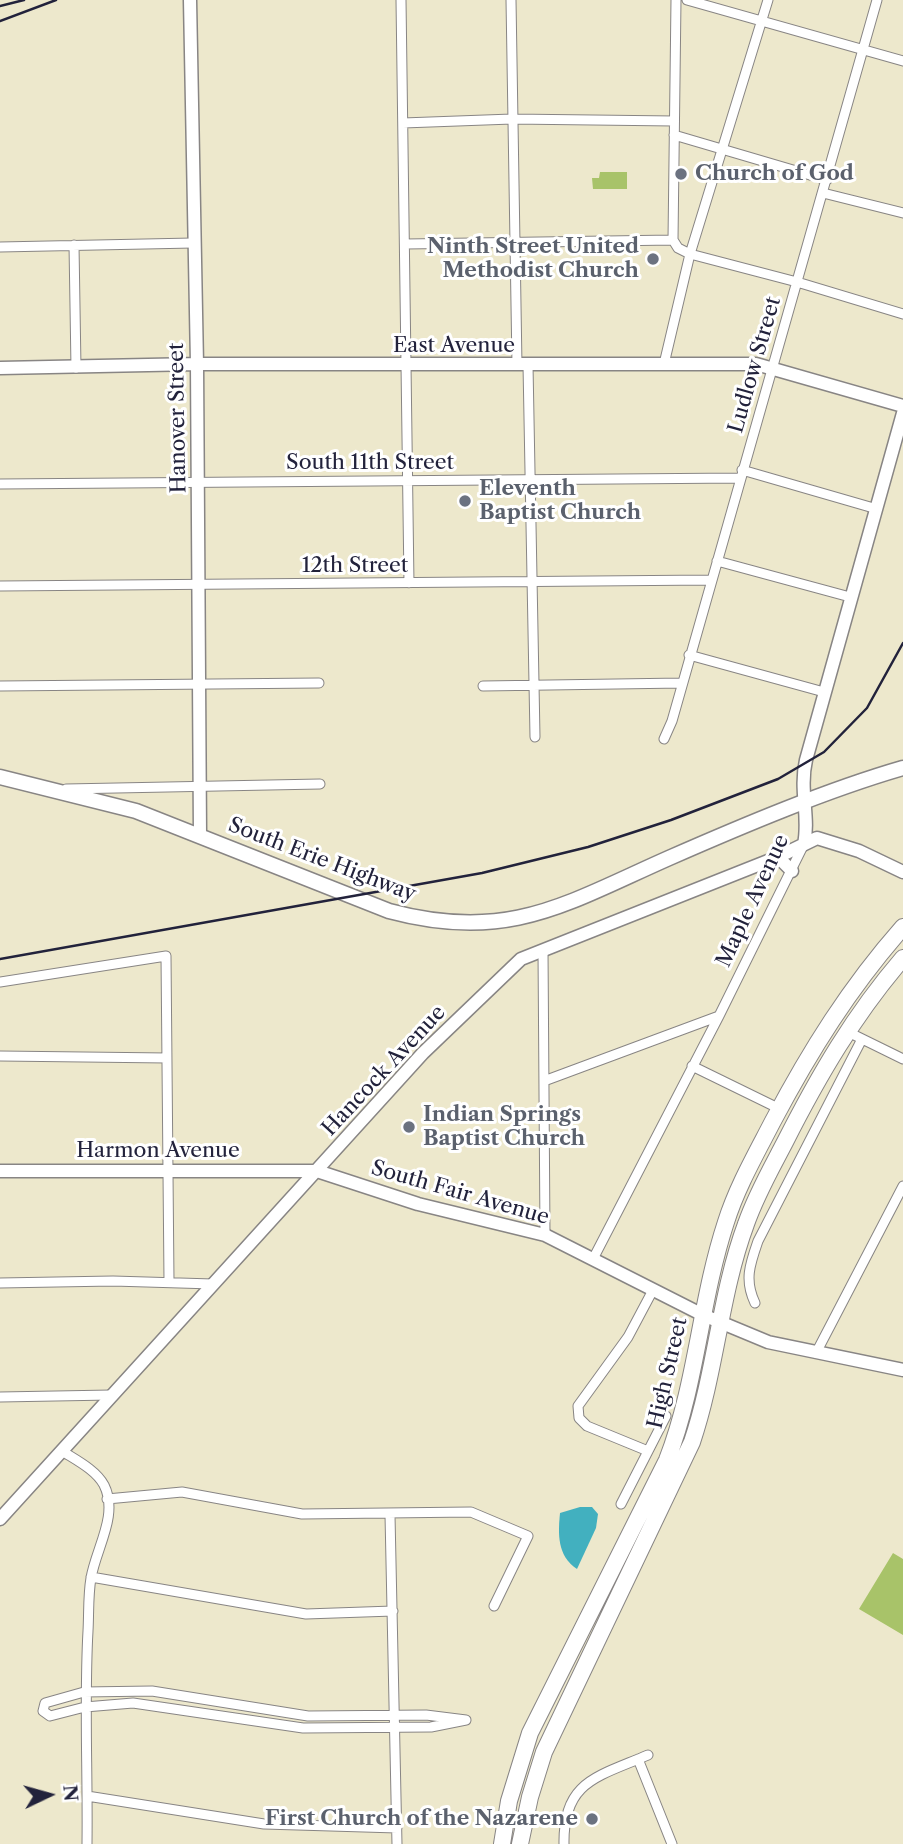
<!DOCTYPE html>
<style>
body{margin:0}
#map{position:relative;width:903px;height:1844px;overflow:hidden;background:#ede8cc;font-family:"Libre Caslon Text",serif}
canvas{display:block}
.north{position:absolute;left:14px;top:1760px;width:70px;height:70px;-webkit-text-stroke:5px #fff;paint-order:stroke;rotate:85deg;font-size:19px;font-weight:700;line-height:28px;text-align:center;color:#22223b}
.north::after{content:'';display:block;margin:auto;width:24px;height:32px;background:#22223b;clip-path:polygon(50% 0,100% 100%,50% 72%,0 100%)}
</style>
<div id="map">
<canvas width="903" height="1844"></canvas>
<div class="north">N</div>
</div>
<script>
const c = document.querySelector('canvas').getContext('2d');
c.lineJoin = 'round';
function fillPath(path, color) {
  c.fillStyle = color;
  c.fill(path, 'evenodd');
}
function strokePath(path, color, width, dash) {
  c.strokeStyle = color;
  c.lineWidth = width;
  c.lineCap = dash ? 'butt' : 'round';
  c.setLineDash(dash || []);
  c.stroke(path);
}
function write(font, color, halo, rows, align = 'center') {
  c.font = font + ' "Libre Caslon Text",serif';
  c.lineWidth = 6;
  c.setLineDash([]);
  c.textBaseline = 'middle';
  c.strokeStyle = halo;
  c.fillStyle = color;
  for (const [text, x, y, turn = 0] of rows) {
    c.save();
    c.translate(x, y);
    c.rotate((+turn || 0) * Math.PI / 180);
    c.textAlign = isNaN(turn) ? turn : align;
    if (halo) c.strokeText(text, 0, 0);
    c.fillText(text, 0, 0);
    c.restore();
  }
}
fillPath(new Path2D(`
 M600 172H627V189H593L592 178H599Z
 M893 1553 903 1559V1635L859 1609Z`), '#a8c369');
fillPath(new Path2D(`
 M580 1507H592L598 1514 596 1528 577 1569C557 1556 558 1534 560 1513Z`), '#42b0bf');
const street = new Path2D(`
 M401 0 409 583
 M511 0 517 365
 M676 0 673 240 678 248 690 254 797 282 903 314
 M687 0 903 61
 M403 123 512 119 674 121
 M674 135 827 180
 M823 193 903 213
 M406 244 673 240
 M74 245 76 368
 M0 247 193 243
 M664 364 690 254 768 0
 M528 365 535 737
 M742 470 877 509
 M0 484 740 478
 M717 561 850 597
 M0 586 711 580
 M689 655 824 692
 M0 686 319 683
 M483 686 682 683
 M664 739 672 721 877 0
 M66 789 320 784
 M543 950 545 1235
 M0 982 166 956 169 1281
 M846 1031 903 1059
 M0 1056 167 1058
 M692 1066 780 1109
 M544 1081 719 1016
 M593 1259 719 1016 804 844
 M0 1283 113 1281 213 1284
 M755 1303C744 1280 750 1264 758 1241L862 1039
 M816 1353 903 1186
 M0 1397 111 1395
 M62 1451C76 1460 96 1470 104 1485 119 1515 96 1548 91 1578 88 1595 89 1614 88 1631 84 1702 88 1773 87 1844
 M648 1451 587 1426 579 1418 578 1406 628 1337 653 1290
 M107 1499 182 1492 302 1514 471 1512 528 1536 494 1606
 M621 1504 666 1416
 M390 1515 397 1844
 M91 1577 306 1614 393 1611
 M152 1691 308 1716 426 1715 466 1720 431 1727 303 1728 133 1703 85 1707 50 1716 43 1711 45 1703 84 1692Z
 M638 1759 672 1844
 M87 1796 264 1824 397 1828
 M564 1844C563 1781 597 1777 648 1755`);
const secondary = new Path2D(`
 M190 0 197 364 200 835
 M0 368 197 364H756L903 406
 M804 844C810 818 799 790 806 760L903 413
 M778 857 792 871
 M0 1171H317L418 1204 545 1235 703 1315 768 1342 903 1370
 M0 1519 423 1053 521 959 778 857 817 838 859 851 903 872`);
const primary = new Path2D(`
 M0 777 136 811 389 911C508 943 565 904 669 858 742 826 827 790 903 768`);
const highway = new Path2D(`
 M502 1844 509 1801 530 1733 667 1460C697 1383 700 1301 726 1222 737 1187 756 1154 773 1121 810 1051 850 987 903 927
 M520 1844 530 1797 544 1752 692 1442C716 1371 720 1294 746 1224 756 1195 771 1169 785 1142 819 1075 854 1015 903 958`);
strokePath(street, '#888584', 11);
strokePath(secondary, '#888584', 15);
strokePath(primary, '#888584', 17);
strokePath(highway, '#888584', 18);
strokePath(street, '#fff', 9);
strokePath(secondary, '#fff', 12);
strokePath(primary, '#fff', 14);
strokePath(highway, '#fff', 16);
strokePath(new Path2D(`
 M0 6 24 0
 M0 21 56 0
 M0 959 482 873 588 847 671 820 778 779 824 752 867 708 903 643`), '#22223b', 2.5);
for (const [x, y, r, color] of [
 [681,174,7,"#6b7280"],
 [653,259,7,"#6b7280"],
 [465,501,7,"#6b7280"],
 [409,1127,7,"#6b7280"],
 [592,1819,7,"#6b7280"]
]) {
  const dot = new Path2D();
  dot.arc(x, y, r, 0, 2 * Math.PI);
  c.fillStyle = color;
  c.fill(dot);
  strokePath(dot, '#fff', 2.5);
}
write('bold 21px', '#5b616d', '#fff', [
 ["Church of God",695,174],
 ["Ninth Street United",639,247,"right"],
 ["Methodist Church",639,271,"right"],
 ["Eleventh",479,489],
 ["Baptist Church",479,513],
 ["Indian Springs",423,1115],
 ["Baptist Church",423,1139],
 ["First Church of the Nazarene",578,1819,"right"]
], 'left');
write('21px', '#22223b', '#fff', [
 ["East Avenue",454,346],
 ["Ludlow Street",755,365,-74],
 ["Hanover Street",178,418,-91],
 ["South 11th Street",370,463],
 ["12th Street",355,566],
 ["South Erie Highway",322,860,21],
 ["Maple Avenue",753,901,-65],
 ["Hancock Avenue",384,1071,-47],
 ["Harmon Avenue",158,1151],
 ["South Fair Avenue",460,1193,16],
 ["High Street",668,1373,-77]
]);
</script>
